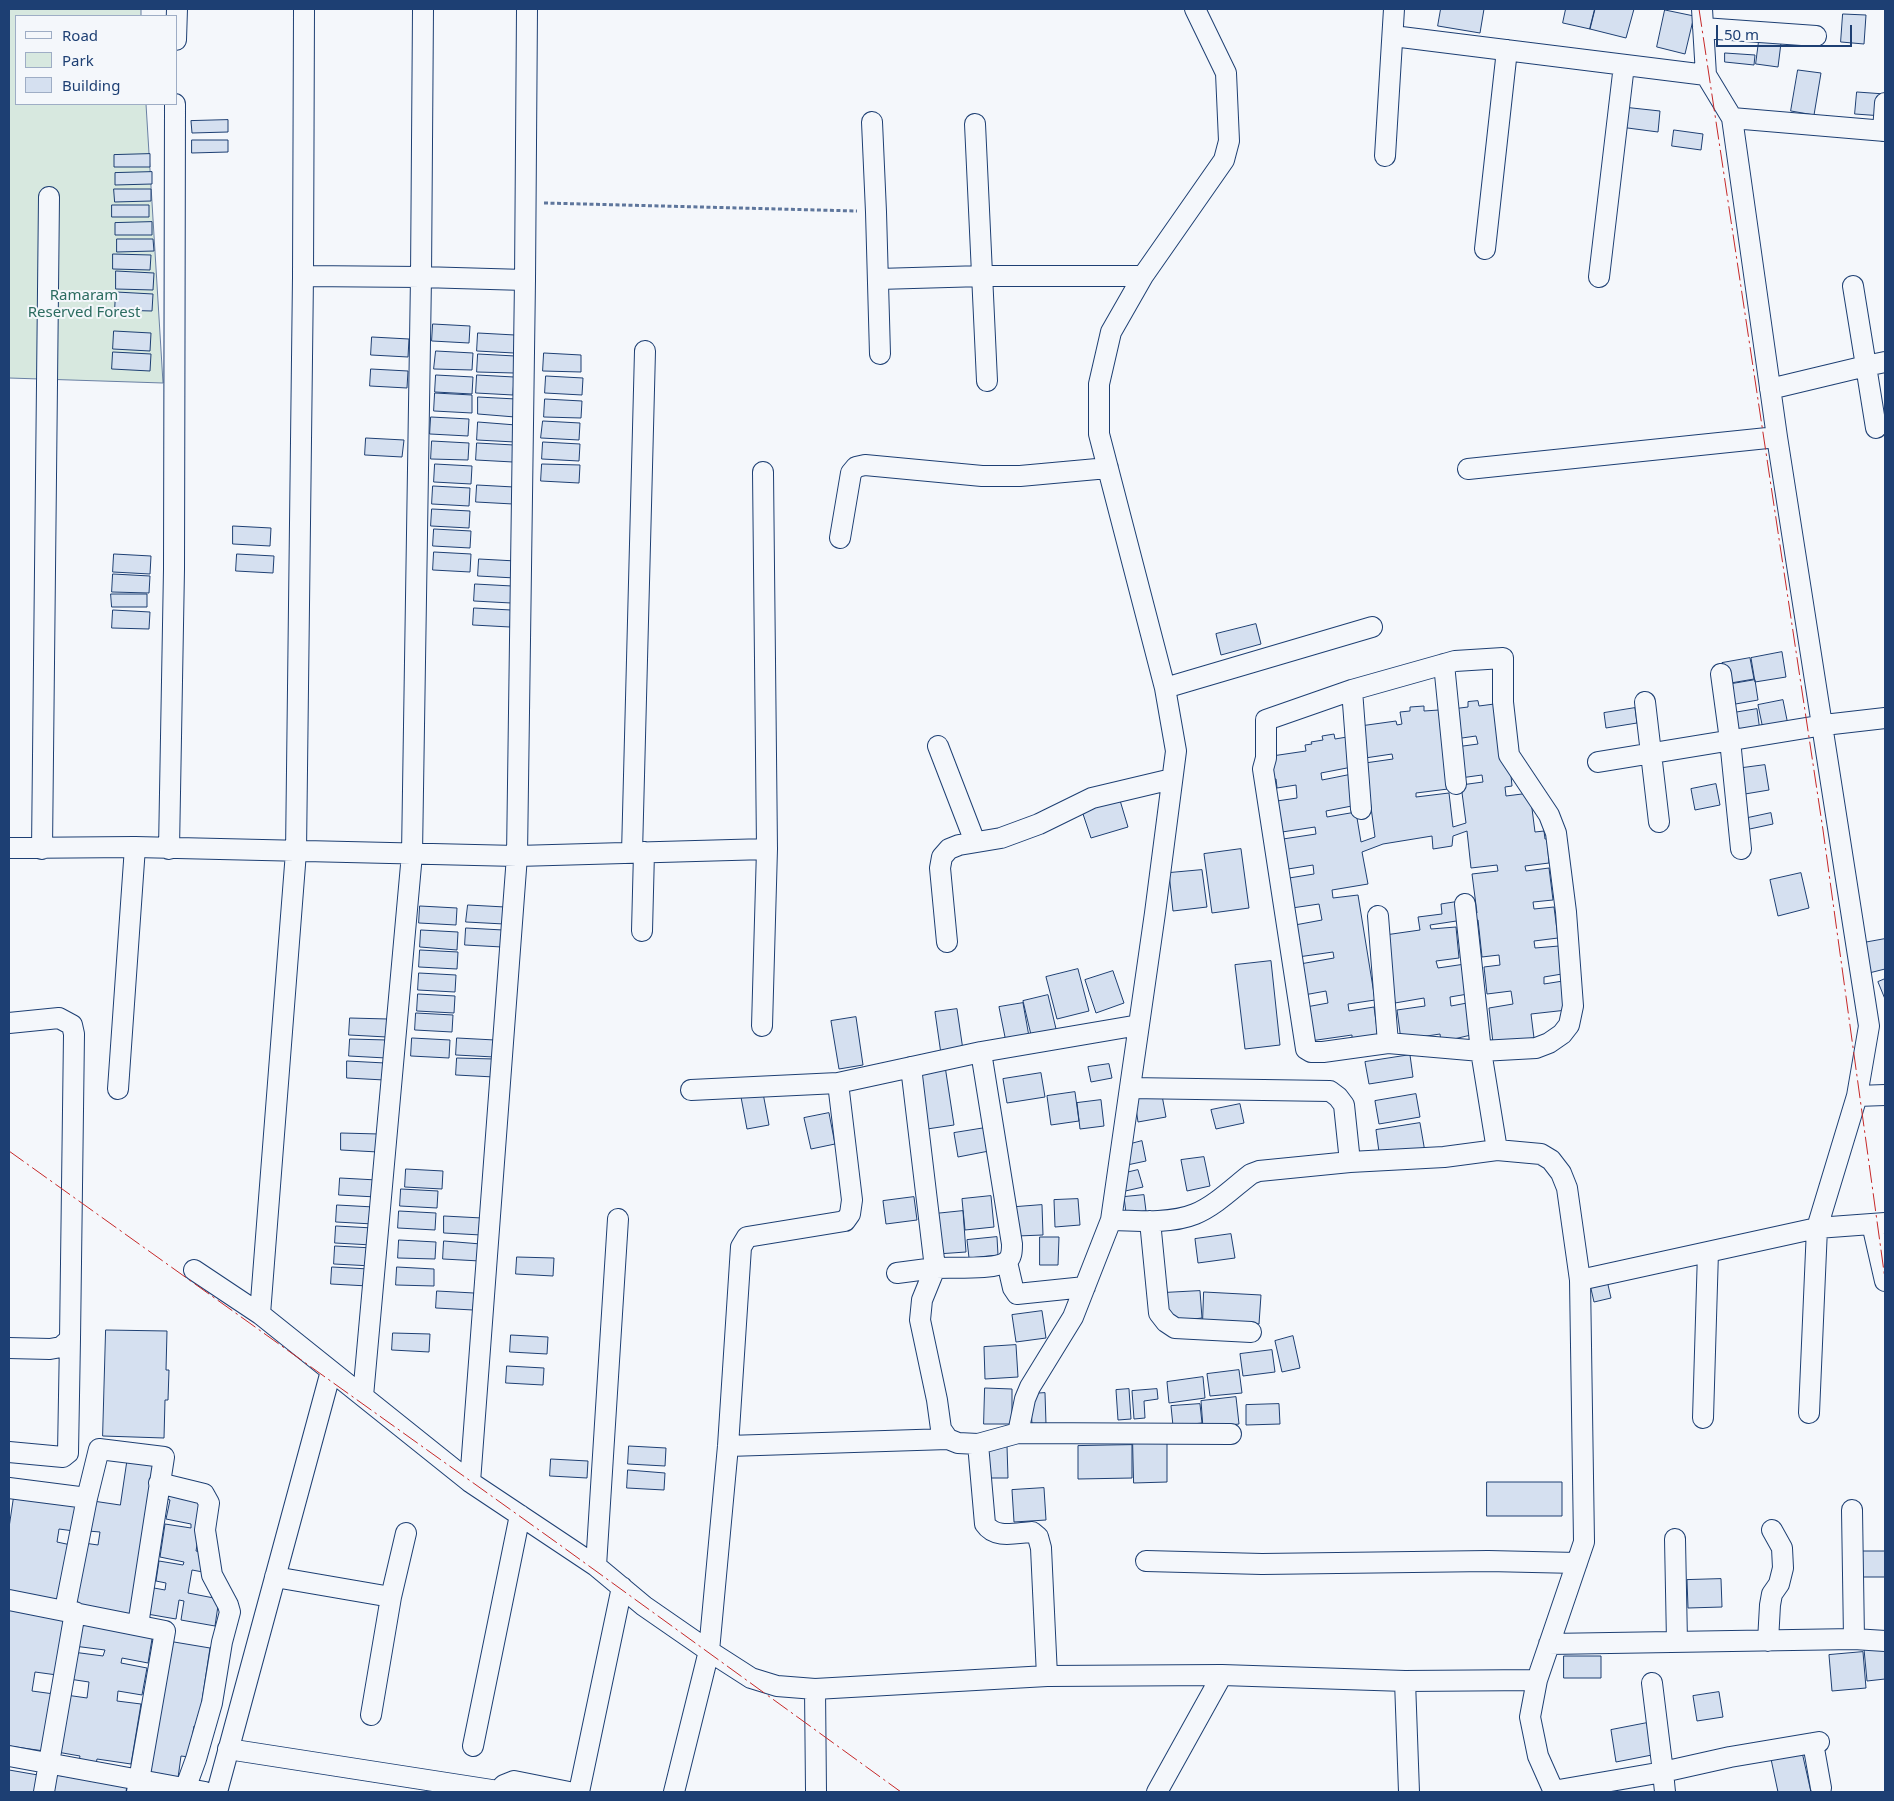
<!DOCTYPE html>
<style>
body{margin:0}
#map{position:relative;width:1894px;height:1801px;overflow:hidden;background:#f4f7fb;font-family:"Noto Sans",sans-serif}
canvas{display:block}
.frame{position:absolute;inset:0;border:10px solid #1d3f73;pointer-events:none}
.legend{position:absolute;left:15px;top:15px;width:162px;height:90px;box-sizing:border-box;background:#f4f7fb;border:1px solid #9eadc5;margin:0;padding:6px 9px;list-style:none;font-size:15px;color:#1d3f73}
.legend li{display:flex;align-items:center;gap:10px;height:25px}
.legend b{width:25px;border:1px solid #9eadc5}
.scale{position:absolute;left:1716px;top:25px;width:136px;height:22px;box-sizing:border-box;border:2px solid #1d3f73;border-top:0;padding-left:6px;font-size:15px;line-height:18px;white-space:nowrap;color:#1d3f73;-webkit-text-stroke:4px #f4f7fb;paint-order:stroke}
</style>
<div id="map">
<canvas width="1894" height="1801"></canvas>
<div class="frame"></div>
<ul class="legend">
<li><b style="height:6px;background:#f4f7fb"></b>Road</li>
<li><b style="height:14px;background:#d7e8df"></b>Park</li>
<li><b style="height:14px;background:#d5e0f0"></b>Building</li>
</ul>
<div class="scale">50 m</div>
</div>
<script>
const c = document.querySelector('canvas').getContext('2d');
c.lineJoin = 'round';
function fillPath(path, color) {
  c.fillStyle = color;
  c.fill(path, 'evenodd');
}
function strokePath(path, color, width, dash) {
  c.strokeStyle = color;
  c.lineWidth = width;
  c.lineCap = dash ? 'butt' : 'round';
  c.setLineDash(dash || []);
  c.stroke(path);
}
function write(font, color, halo, rows, align = 'center') {
  c.font = font + ' "Noto Sans",sans-serif';
  c.lineWidth = 4;
  c.setLineDash([]);
  c.textBaseline = 'middle';
  c.strokeStyle = halo;
  c.fillStyle = color;
  for (const [text, x, y, turn = 0] of rows) {
    c.save();
    c.translate(x, y);
    c.rotate((+turn || 0) * Math.PI / 180);
    c.textAlign = isNaN(turn) ? turn : align;
    if (halo) c.strokeText(text, 0, 0);
    c.fillText(text, 0, 0);
    c.restore();
  }
}
const green = new Path2D(`
 M9 9H141V16H16V104H146L163 383 9 378Z`);
fillPath(green, '#d7e8df');
strokePath(green, '#687fa3', 1);
const building = new Path2D(`
 M1441 9H1484L1480 33 1438 26Z
 M1566 9H1595L1590 29 1563 23Z
 M1595 9H1634L1626 38 1590 29Z
 M1665 10 1694 16 1685 54 1657 47Z
 M1843 14 1866 15 1864 44 1841 42Z
 M1759 41 1781 43 1778 67 1756 64Z
 M1725 53 1755 55 1754 65 1725 62Z
 M1798 70 1821 73 1814 115 1791 111Z
 M1857 92 1885 94 1883 116 1855 114Z
 M1623 107 1660 111 1658 132 1620 127Z
 M228 120V132L192 133 191 121Z
 M1674 130 1703 134 1701 150 1672 146Z
 M192 140H228V152L192 153Z
 M150 154V167H114V155Z
 M152 172V184L115 185V173Z
 M114 189H151V201L115 202Z
 M112 205H149V217H112Z
 M152 222V235H115V223Z
 M117 239H153L154 251 117 252Z
 M113 254 151 255 150 270 113 269Z
 M116 271 154 273 153 290 116 289Z
 M116 292 153 294 152 311 115 310Z
 M433 324 470 326 469 343 432 341Z
 M114 331 151 333 150 351 113 349Z
 M478 333 515 335 514 353 477 351Z
 M372 337 409 339 408 357 371 355Z
 M436 351 473 353 472 370 434 369Z
 M113 352 151 354 150 371 112 369Z
 M544 353 581 355V372L543 371Z
 M478 354 515 356 514 373 477 372Z
 M371 369 408 371 407 388 370 386Z
 M436 375 473 377 472 394 435 392Z
 M477 375 514 377 513 395 476 393Z
 M546 376 583 378 582 395 545 393Z
 M435 393 472 395V413L434 411Z
 M478 397 516 399 515 417 478 414Z
 M545 399 582 401 581 418 544 417Z
 M431 417 469 419 468 436 430 434Z
 M543 421 580 423 579 440 541 438Z
 M478 422 516 425 515 442 477 440Z
 M366 438 404 440 402 457 365 455Z
 M432 441 469 443 468 460 431 459Z
 M543 442 580 444 579 461 542 459Z
 M477 443 514 445 513 462 476 460Z
 M435 464 472 466 471 484 434 482Z
 M542 464 580 465 579 483 541 481Z
 M477 485 514 487 513 504 476 502Z
 M433 486 470 488 469 506 432 504Z
 M432 509 470 511 469 528 431 526Z
 M233 526 271 528 270 546 233 544Z
 M434 529 471 531 470 548 433 546Z
 M434 552 471 554 470 572 433 570Z
 M114 554 151 556 150 574 113 572Z
 M237 554 274 556 273 573 236 571Z
 M479 559 516 561 515 578 478 576Z
 M113 574 150 576 149 593 112 592Z
 M475 584 512 586 511 603 474 601Z
 M111 594H147V607H112Z
 M474 608 511 610 510 627 473 625Z
 M113 610 150 612 149 629 112 628Z
 M1256 624 1261 644 1221 655 1216 634Z
 M1782 652 1786 677 1755 682 1751 658Z
 M1750 658 1754 679 1725 684 1722 663Z
 M1755 680 1758 700 1730 705 1726 685Z
 M1783 700 1788 725 1763 729 1758 705Z
 M1478 701 1479 706 1502 703 1497 716 1504 766 1510 765 1512 786 1505 787 1506 796 1530 793 1535 832 1544 831 1545 839H1547L1549 863 1525 866 1526 871 1549 868 1553 900 1533 902 1534 909 1554 907 1558 938 1534 941 1535 948 1559 946 1562 974 1544 977V984L1563 981 1567 1010 1531 1014 1534 1038 1493 1043 1489 1008 1513 1004 1511 991 1487 994 1484 967 1500 965 1499 955 1482 957 1478 920H1463L1430 925 1431 929 1456 927 1459 958 1436 961 1438 968 1465 964 1468 994 1450 997 1451 1006 1467 1003 1471 1035 1441 1042 1440 1034 1401 1040 1397 1010 1425 1006 1424 998 1395 1003 1385 935 1420 930 1418 917 1442 914 1441 904 1460 901 1462 914 1477 913 1472 874 1498 871 1497 865 1471 868 1467 831 1453 836 1452 846 1433 849 1432 836 1383 844 1362 852 1368 884 1332 890 1333 898 1358 895 1375 1000 1348 1004 1349 1011 1374 1007 1378 1036 1352 1040V1035L1310 1041 1306 1007 1328 1003 1326 991 1304 995 1300 964 1334 958 1333 952 1298 957 1295 925 1322 920 1319 904 1292 908 1289 878 1314 874 1313 865 1288 869 1283 839 1316 834 1315 827 1282 832 1277 801 1297 798 1296 785 1277 788 1276 779H1272V756L1306 751 1305 745 1312 744 1311 742 1323 740 1322 736 1334 734 1335 739 1347 737 1352 767 1321 773 1322 780 1352 774 1357 805 1326 811 1327 817 1356 812 1361 842 1375 837 1365 763 1393 759 1392 754 1365 758 1360 726 1396 721 1397 725 1402 724 1400 712 1410 711V707L1424 706V711L1439 710 1448 789 1416 793V797L1449 793 1453 827 1466 823 1461 785 1483 782 1482 775 1460 778 1456 747 1478 744 1476 736 1455 739 1452 709 1468 707V702Z
 M1635 708 1637 723 1606 728 1604 713Z
 M1757 709 1760 731 1731 736 1727 714Z
 M1765 765 1769 790 1739 795 1735 769Z
 M1716 784 1720 805 1695 810 1691 789Z
 M1119 797 1128 827 1091 838 1081 808Z
 M1771 813 1773 824 1745 830 1743 819Z
 M1241 849 1249 908 1212 913 1204 854Z
 M1202 870 1207 907 1173 911 1169 873Z
 M1801 873 1809 908 1778 916 1770 880Z
 M468 905 505 907 504 924 466 922Z
 M420 906 457 908 456 925 419 923Z
 M466 928 503 930 502 947 465 945Z
 M421 930 458 932 457 950 420 947Z
 M1885 939V969L1869 973 1863 943Z
 M420 950 458 952 457 969 419 967Z
 M1271 961 1280 1045 1245 1049 1235 965Z
 M1078 969 1089 1011 1057 1019 1046 977Z
 M1113 971 1124 1003 1096 1013 1085 980Z
 M419 973 456 975 455 992 418 990Z
 M1885 979V999L1878 982Z
 M418 994 455 996 454 1013 417 1011Z
 M1048 995 1057 1033 1032 1039 1023 1001Z
 M1023 1003 1030 1042 1007 1047 999 1007Z
 M957 1009 963 1050 941 1054 935 1012Z
 M416 1013 453 1015 452 1032 415 1030Z
 M856 1017 863 1065 839 1069 831 1021Z
 M350 1018 388 1019 387 1037 349 1035Z
 M412 1038 450 1040 449 1058 411 1056Z
 M457 1038 495 1040 494 1057 456 1055Z
 M350 1039 387 1040 386 1058 349 1056Z
 M1410 1055 1413 1077 1369 1084 1365 1062Z
 M457 1058 494 1059V1077L456 1075Z
 M347 1061 385 1063 384 1080 347 1078Z
 M1109 1064 1112 1078 1091 1082 1088 1067Z
 M945 1066 954 1125 927 1129 918 1070Z
 M1041 1073 1045 1097 1007 1103 1003 1079Z
 M1161 1090 1166 1117 1138 1122 1134 1095Z
 M1075 1092 1079 1121 1051 1125 1047 1096Z
 M763 1093 769 1125 747 1129 741 1097Z
 M1416 1094 1420 1117 1379 1124 1375 1101Z
 M1101 1100 1104 1126 1080 1129 1077 1103Z
 M1240 1104 1244 1123 1216 1129 1211 1110Z
 M829 1113 835 1144 811 1149 804 1118Z
 M1420 1123 1425 1152 1380 1159 1376 1130Z
 M985 1128 989 1151 958 1157 954 1133Z
 M341 1133 379 1134 378 1152 341 1150Z
 M1142 1141 1146 1161 1127 1165 1123 1146Z
 M1204 1157 1210 1186 1187 1191 1181 1160Z
 M406 1169 443 1171 442 1189 405 1187Z
 M1138 1170 1143 1187 1121 1192 1117 1175Z
 M340 1178 377 1180 376 1197 339 1195Z
 M401 1189 438 1191 437 1208 400 1206Z
 M1144 1195 1146 1211 1126 1213 1124 1197Z
 M991 1196 994 1227 965 1230 962 1199Z
 M914 1197 917 1220 886 1224 883 1201Z
 M1078 1199 1080 1225 1055 1227 1054 1200Z
 M337 1205 374 1207 373 1224 336 1222Z
 M1042 1205 1043 1235 1017 1236 1016 1207Z
 M399 1211 436 1213 435 1230 398 1228Z
 M963 1211 966 1252 937 1254 934 1214Z
 M444 1216 482 1218 481 1235 444 1233Z
 M336 1226 373 1228 372 1245 335 1243Z
 M1231 1234 1235 1258 1198 1263 1195 1239Z
 M997 1237 998 1255 969 1258 967 1240Z
 M1040 1237H1059L1058 1265H1040Z
 M399 1240 436 1242 435 1259 398 1258Z
 M444 1241 481 1244 480 1261 443 1259Z
 M335 1246 373 1248 372 1266 334 1264Z
 M517 1257 554 1258 553 1276 516 1274Z
 M332 1267 369 1269 368 1286 331 1284Z
 M397 1267 434 1269V1286L396 1285Z
 M1606 1276 1611 1298 1594 1302 1589 1280Z
 M437 1291 474 1293 473 1310 436 1308Z
 M1200 1291 1202 1318 1177 1321 1165 1316 1162 1293Z
 M1204 1292 1261 1295 1259 1324 1203 1321Z
 M1042 1311 1046 1338 1016 1342 1012 1315Z
 M106 1330 167 1331 166 1370H169L168 1400H165L164 1438 103 1436Z
 M393 1333 430 1334 429 1352 392 1350Z
 M511 1335 548 1337 547 1354 510 1352Z
 M1293 1336 1300 1368 1282 1372 1275 1341Z
 M1016 1345 1018 1377 985 1379 984 1347Z
 M1272 1350 1275 1372 1243 1376 1240 1354Z
 M507 1366 544 1368 543 1385 506 1383Z
 M1239 1370 1242 1393 1210 1396 1207 1374Z
 M1203 1377 1205 1398 1169 1403 1167 1382Z
 M985 1388 1012 1389V1424H984Z
 M1129 1389 1131 1419 1118 1420 1116 1390Z
 M1157 1389 1158 1399 1144 1401 1145 1418 1134 1419 1132 1391Z
 M1045 1393 1046 1424H1032L1030 1394Z
 M1236 1397 1239 1424 1203 1428 1201 1401Z
 M1200 1404 1202 1423 1173 1426 1171 1406Z
 M1279 1404 1280 1424 1246 1425V1405Z
 M1133 1442H1167V1482L1134 1483Z
 M1132 1445V1478L1078 1479V1446Z
 M629 1446 666 1448 665 1466 628 1464Z
 M1007 1446 1008 1478H985V1447Z
 M128 1456 159 1461 133 1617 73 1607 84 1543 98 1545 100 1532 88 1531 93 1501 120 1505Z
 M551 1459 588 1461 587 1478 550 1476Z
 M628 1470 665 1473 664 1490 627 1488Z
 M1487 1482H1562V1516H1487Z
 M169 1488 205 1498 196 1551 206 1553 203 1572 192 1570 188 1593 219 1599 215 1626 181 1620 184 1601 179 1600 176 1619 147 1614 154 1588 165 1590 166 1583 156 1581 159 1561 183 1565 184 1562 160 1557 165 1524 191 1528V1524L166 1519 170 1500 167 1499Z
 M1044 1488 1046 1520 1014 1522 1012 1490Z
 M15 1490 78 1502 74 1531 59 1529 57 1542 71 1545 61 1604 9 1596V1528Z
 M1862 1551H1885V1577H1862Z
 M1721 1579 1722 1607 1688 1608 1687 1580Z
 M9 1609 66 1619 57 1675 35 1672 32 1691 54 1694 44 1751 9 1746Z
 M78 1621 153 1633 148 1663 122 1658 121 1663 147 1668 142 1695 118 1691 117 1701 141 1704 131 1764 97 1759 96 1764 79 1761 80 1756 57 1752 66 1695 87 1698 89 1682 69 1679 73 1652 103 1656 105 1650 74 1646Z
 M168 1641 210 1648 198 1727 194 1726 189 1757 181 1756 178 1778 149 1773Z
 M1885 1647V1679L1867 1681 1864 1649Z
 M1863 1652 1866 1688 1832 1691 1829 1655Z
 M1564 1656H1601V1678H1564Z
 M1719 1692 1723 1717 1697 1721 1693 1696Z
 M1647 1723 1652 1755 1616 1762 1611 1730Z
 M1802 1752 1811 1792H1778L1771 1759Z
 M9 1770 38 1775 35 1792H9Z
 M50 1774 127 1786 126 1792H47Z`);
fillPath(building, '#d5e0f0');
strokePath(building, '#1d3f73', 1);
const minor = new Path2D(`
 M304 9 303 276 296 852 260 1314 470 1482 596 1566 644 1606 709 1651 751 1678 777 1686 815 1689 1047 1676 1222 1675 1405 1681 1537 1680
 M1702 9 1706 75 1732 118 1777 437 1869 1026 1857 1096 1817 1228 1809 1413
 M1703 28 1816 36
 M1393 36 1706 75
 M176 40 177 9
 M1732 118 1885 131
 M872 122 876 212 880 354
 M975 124 987 381
 M1883 131 1885 103
 M1385 156 1394 9
 M1485 249 1507 50
 M303 276 421 277 525 280 517 856 470 1482
 M1599 277 1624 65
 M878 279 983 276H1143
 M525 280 527 9
 M1770 389 1866 366 1853 286
 M1876 428 1866 366 1885 362
 M1468 469 1777 437
 M840 538 851 473 856 467 865 465 982 476H1020L1108 468
 M1444 664 1456 784
 M1721 674 1730 740 1741 849
 M1165 688 1372 627
 M1352 690 1361 809
 M1645 702 1659 822
 M938 746 975 842
 M1598 762 1824 725 1885 718
 M135 847 517 856 767 849
 M9 848 135 847 118 1089
 M42 849 49 197
 M169 849 174 569 175 104
 M632 853 645 351
 M1465 904 1481 1051 1388 1043 1323 1052H1311L1306 1049 1263 769 1266 758V720L1352 690 1455 661 1503 658V702L1509 755 1549 815 1556 833 1566 912 1573 1006 1569 1025 1562 1034 1549 1043 1536 1048 1481 1051 1497 1150
 M1378 916 1388 1043
 M642 931 644 852
 M947 942 940 868 942 857 949 849 959 845 1001 838 1039 824 1092 798 1172 779
 M9 1023 59 1018 72 1025 74 1034 70 1339 61 1347 50 1349 9 1348
 M762 1026 767 849 763 472
 M1130 1088 1330 1091 1338 1097 1344 1105 1350 1162
 M691 1090 838 1083 981 1052 1139 1025
 M1857 1096 1885 1095
 M1111 1220C1136 1221 1171 1224 1195 1214 1215 1206 1234 1187 1251 1174L1259 1171 1350 1162 1444 1157 1497 1150 1541 1154 1551 1160 1561 1173 1567 1188 1580 1280 1584 1542 1537 1680 1530 1717 1538 1756 1554 1792
 M1150 1221 1159 1313 1166 1322 1175 1328 1251 1332
 M1872 1224 1885 1281
 M1007 1262 1013 1288 1017 1294 1085 1287
 M194 1270 260 1314
 M897 1273 935 1268 911 1067
 M1580 1280 1817 1228 1885 1223
 M363 1396 412 854 421 277 423 9
 M1703 1418 1708 1252
 M1018 1433 1025 1399 1030 1387 1073 1317 1111 1220 1155 913 1176 751 1165 688 1099 434V384L1111 332 1143 276 1224 160 1229 141 1226 73 1195 9
 M948 1439 941 1429 937 1400 920 1320 922 1300 935 1268C950 1267 996 1270 1006 1262 1012 1258 1012 1251 1012 1244L981 1052
 M978 1444 1018 1433 1231 1434
 M728 1446 948 1439 958 1443 978 1444 985 1524C995 1539 1015 1533 1032 1532L1038 1537 1041 1548 1047 1676
 M9 1452 63 1457 68 1453 70 1339
 M159 1483 204 1494 209 1503 205 1530 212 1575 228 1605 230 1612 222 1642 212 1703 196 1759 184 1792
 M9 1488 87 1498
 M1852 1510 1854 1639
 M1675 1539 1677 1642
 M1146 1561 1262 1564 1488 1561 1577 1563
 M596 1566 618 1219
 M275 1577 391 1597
 M9 1600 165 1631 137 1792
 M65 1610 87 1498 99 1449 164 1457 138 1625
 M1768 1641 1770 1605 1772 1594 1779 1584 1783 1568 1782 1548 1772 1530
 M1549 1644 1854 1639 1885 1641
 M1405 1681 1409 1792
 M1652 1683 1663 1772 1730 1757 1819 1742
 M815 1689 816 1792
 M371 1715 391 1597 406 1533
 M1813 1743 1821 1788
 M473 1746 520 1515
 M228 1749 498 1791
 M9 1756 205 1792
 M1553 1791 1663 1772 1665 1792
 M44 1792 75 1612
 M217 1792 331 1371
 M497 1792 504 1785 514 1781 569 1792
 M579 1792 622 1587
 M674 1792 709 1651 728 1446 741 1247 747 1237 845 1221 850 1214 852 1200 838 1083
 M1157 1792 1222 1675`);
strokePath(minor, '#1d3f73', 22);
strokePath(new Path2D(`
 M544 203 857 211`), '#5e769c', 3, [4, 2.5]);
strokePath(minor, '#f4f7fb', 20);
strokePath(new Path2D(`
 M1699 9 1823 830 1885 1279
 M9 1151 560 1545 901 1792`), '#c62828', 1, [18, 4, 2.5, 4]);
write('15px', '#2c6c60', '#f4f7fb', [
 ["Ramaram",84,296],
 ["Reserved Forest",84,313]
]);
</script>
